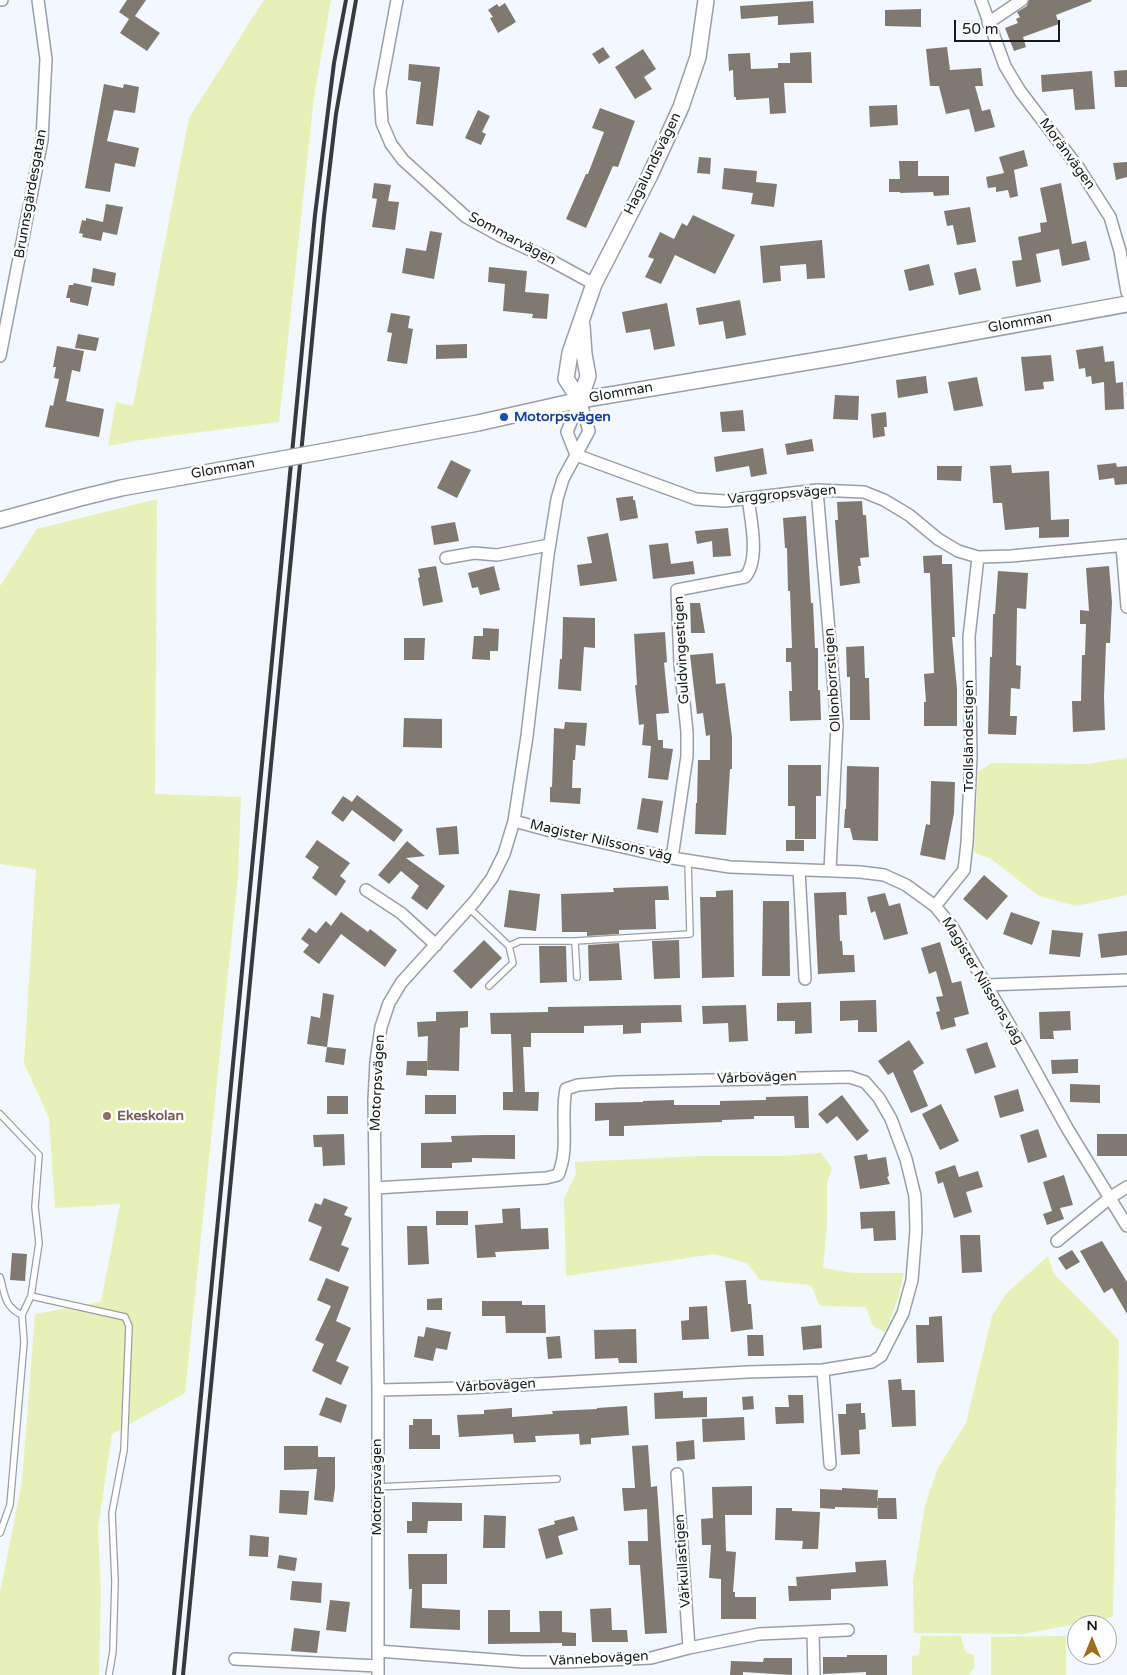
<!DOCTYPE html>
<meta charset="utf-8">
<style>
body{margin:0}
#map{position:relative;width:1127px;height:1675px;overflow:hidden;background:#f3f7ff;font-family:"Varela Round",sans-serif}
canvas{display:block}
.north{position:absolute;left:1067px;top:1615px;width:50px;height:50px;box-sizing:border-box;background:#fff;border:1px solid #a3a3a5;border-radius:50%;rotate:0deg;font-size:14px;font-weight:700;line-height:20px;text-align:center;color:#191a1d}
.north::after{content:'';display:block;margin:auto;width:18px;height:22px;background:#9d6d21;clip-path:polygon(50% 0,100% 100%,50% 72%,0 100%)}
.scale{position:absolute;left:954px;top:20px;width:106px;height:22px;box-sizing:border-box;border:2px solid #191a1d;border-top:0;padding-left:6px;font-size:15px;line-height:18px;white-space:nowrap;color:#191a1d;-webkit-text-stroke:4px #fff;paint-order:stroke}
</style>
<div id="map">
<canvas width="1127" height="1675"></canvas>
<div class="north">N</div>
<div class="scale">50 m</div>
</div>
<script>
const c = document.querySelector('canvas').getContext('2d');
c.lineJoin = 'round';
function fillPath(path, color) {
  c.fillStyle = color;
  c.fill(path, 'evenodd');
}
function strokePath(path, color, width, dash) {
  c.strokeStyle = color;
  c.lineWidth = width;
  c.lineCap = dash ? 'butt' : 'round';
  c.setLineDash(dash || []);
  c.stroke(path);
}
function write(font, color, halo, rows, align = 'center') {
  c.font = font + ' "Varela Round",sans-serif';
  c.lineWidth = 5;
  c.setLineDash([]);
  c.textBaseline = 'middle';
  c.strokeStyle = halo;
  c.fillStyle = color;
  for (const [text, x, y, turn = 0] of rows) {
    c.save();
    c.translate(x, y);
    c.rotate((+turn || 0) * Math.PI / 180);
    c.textAlign = isNaN(turn) ? turn : align;
    if (halo) c.strokeText(text, 0, 0);
    c.fillText(text, 0, 0);
    c.restore();
  }
}
fillPath(new Path2D(`
 M264 0H331L314 97 279 422 146 439 108 446 116 402 133 406 189 118Z
 M157 499 155 794 241 797 238 876 185 1393 112 1434 98 1528 101 1593 99 1675H0V1593L22 1482 35 1314 101 1302 120 1204 55 1208 49 1118 24 1063 36 869 0 864V586L37 529Z
 M1127 758V895L1076 906 1039 896 991 859 974 852 978 772 991 763 1087 764Z
 M821 1153 832 1168 827 1182V1226L823 1268 853 1273H904L899 1296 885 1332 873 1326 866 1307 820 1306 811 1285 760 1280 747 1263 714 1254 566 1276 564 1198 576 1174 575 1162 701 1156H784Z
 M1048 1256 1054 1274 1119 1340 1113 1617 1023 1634 914 1633 913 1581 925 1505 938 1468 966 1423 992 1316 1006 1294Z
 M921 1636H961L965 1652 974 1655V1668L968 1675H912V1656L919 1655Z
 M1066 1636V1675H991V1637Z`), '#e7f0b7');
fillPath(new Path2D(`
 M127 0H146L135 16 160 33 147 51 120 33 129 19 119 12Z
 M1029 0H1091L1092 1 1056 15 1059 24 1023 37 1026 47 1014 51 1005 28 1018 23 1016 19 1020 17 1017 12 1027 6Z
 M813 1 814 23 778 25V16L741 19 740 6Z
 M505 3 516 22 498 33 490 18 493 17 488 10 497 4 499 7Z
 M921 9V27L885 26V10Z
 M603 47 610 57 599 64 592 54Z
 M947 47 950 70 981 68 983 86H975L982 111 990 109 995 127 975 132 969 109 946 114 939 86H930L926 49Z
 M643 49 656 69 644 77 652 89 635 99 615 67Z
 M811 52 812 83H784L786 113 770 114 769 98 736 100V97H734L733 70 729 71 728 54 750 53 751 69 778 68V63H790V53Z
 M409 64 440 67 433 126 416 124 421 82 408 80Z
 M1127 70V87H1115L1114 71Z
 M1092 71 1095 109 1075 110 1073 89 1042 92 1041 75Z
 M104 84 123 88 124 84 139 87 135 113 114 110 107 141 139 148 135 167 115 163 110 192 85 188Z
 M897 105 898 125 870 127 869 106Z
 M600 108 635 121 618 167 613 166 586 228 566 219 586 174H588L604 132 592 128Z
 M478 110 490 116 482 132 486 134 481 145 465 138Z
 M1024 150 1028 166 1014 170 1018 196 1010 198 1008 190 996 192V187L988 188 986 177 1004 173 999 157Z
 M699 157 711 158 710 174 697 173Z
 M899 161H918V176H949V195L934 196 933 192 900 193V192H889V179H900Z
 M1127 162V177L1116 180 1113 163Z
 M724 168 757 171 756 182 777 184 774 207 751 204 753 193 722 189Z
 M374 183 391 185 388 201 399 202 395 230 372 227 377 199 372 198Z
 M1061 183 1072 244 1086 241 1090 260 1062 266 1059 249 1036 254 1041 282 1016 287 1012 261 1022 260 1018 237 1041 232 1040 223 1047 222 1040 188Z
 M106 204 123 207 117 235 103 232 101 241 82 237 83 234 79 233 82 220 86 221V218L103 222Z
 M970 207 976 242 957 245 953 225 947 226 944 211Z
 M693 215 735 235 715 274 675 255 661 284 645 277 654 259 648 257 660 232 674 239 682 223 687 226Z
 M430 231 442 233 434 279 402 273 406 248 426 251Z
 M822 240 825 278 807 279 806 264 780 266 781 281 763 283 760 246Z
 M929 264 934 285 909 291 904 270Z
 M489 267 527 271 525 292 549 294 547 319 532 318 533 314 503 311 505 284 488 282Z
 M93 268 116 273 114 286 91 282Z
 M976 268 981 290 959 295 954 273Z
 M74 283 92 287 88 306 70 302V298H66L69 285H73Z
 M740 300 746 335 726 339 723 321 699 325 696 308Z
 M667 303 675 346 654 350 650 329 626 333 622 312Z
 M391 313 410 316 408 328 413 329 407 364 387 361 392 333 387 332Z
 M78 334 99 338 96 351 75 348Z
 M467 344V358L436 359V345Z
 M57 346 84 351 80 372 72 370 66 401 104 409 99 437 45 427 50 405 53 406 59 379 54 378 56 367H53Z
 M1103 346 1105 362 1114 361 1116 383 1123 382 1124 409 1105 410 1104 382 1092 384 1091 376 1086 377 1085 368 1079 369 1076 350Z
 M1051 355 1054 381 1043 382 1044 389 1025 391 1021 357Z
 M926 376 928 393 898 398 896 380Z
 M977 377 983 406 954 411 948 382Z
 M835 395 859 396 858 420 833 419Z
 M743 410 745 431 722 432 720 412Z
 M886 412 887 427H884L885 436 873 438 871 414Z
 M812 439 814 451 787 455 785 444Z
 M763 448 767 474 751 477 749 466 716 472 714 457Z
 M451 460 471 470 457 498 437 488Z
 M1116 463 1117 467 1127 466V484L1115 485 1114 478 1099 480 1097 465Z
 M1011 465 1012 473 1049 471 1051 520 1069 519V537L1039 538V527L1005 530 1002 503H993L990 466Z
 M937 466H962L961 481 937 480Z
 M633 496V500H635L638 518 620 521 616 498Z
 M862 501 863 515H866L869 557 860 558 861 566H858L860 583 840 586 835 520H838L837 502Z
 M806 516 811 603H813L815 648H818V690H820L821 720 790 721 789 691H792L791 662H786V648H792L790 591H788L787 548H785L783 518Z
 M455 522 459 541 434 545 431 526Z
 M728 528 731 556 713 557 712 541 697 544 695 531Z
 M608 533 617 581 580 586 577 565 592 563 587 537Z
 M668 543 671 564 693 561 695 574 653 579 649 545Z
 M942 555V564H952L955 637H952L957 689V726H924V702H926L924 674 934 673 930 573H924L923 556Z
 M436 566 443 602 423 606 418 578 420 577 418 569Z
 M494 566 500 590 480 595 478 587 472 588 468 573Z
 M1109 566 1112 602 1110 643H1106L1104 697 1105 730 1073 732 1072 701H1081L1082 655H1085L1086 624H1080V610L1089 611 1086 568Z
 M998 571 1028 573 1026 609 1017 608 1016 665 1021 666 1020 689 1011 688 1010 716H1017L1016 735 988 734 990 657H992L993 614H995Z
 M690 603H700L705 633H691Z
 M563 617 595 618V648L584 647 581 691 558 689 560 659H562Z
 M483 628 499 629 498 651H490V660L472 659 474 636H483Z
 M665 632 667 662 664 663 669 713 656 714 658 740H663V748L673 749 668 780 648 778 651 746 642 745 644 724 639 725 635 685H637L634 634Z
 M404 638H425L424 660H404Z
 M864 646 865 678H869L870 720H850V677H847L846 647Z
 M713 653 716 684 725 683 732 737V769H730L726 835 695 834 696 803H697L698 760H710V735L706 736 703 713 697 714 690 655Z
 M404 718 442 719V748L403 747Z
 M565 722 587 723 585 746 576 745 575 760H573L572 788H581L580 804 550 802V787H552L554 728 564 729Z
 M788 765H821V796H816V839H795V806H788Z
 M847 766 879 767 878 841 853 840 850 828H844L845 809H846Z
 M931 781 955 782 954 813 945 860 920 855 926 824 930 825Z
 M357 795 403 830 394 842 352 810 343 822 331 813 343 796 352 802Z
 M642 798 663 801 658 833 637 829Z
 M457 826 459 854 439 855 436 828Z
 M317 840 350 863 340 876 346 881 336 896 312 878 319 867 305 857Z
 M786 840H804V851H786Z
 M407 841 425 856 406 858 445 886 427 910 411 898 419 886 401 871 389 884 378 875Z
 M984 875 1008 896 987 920 963 899Z
 M668 886 669 900H655L656 929 619 930V934L587 936V932H562L561 894 614 892 613 888Z
 M509 890 540 894 536 931 504 927Z
 M733 890 734 977 702 978 700 897H716V891Z
 M846 892 847 915H839L840 941H842L843 955H854L855 972 818 974 814 893Z
 M885 893 889 906 900 903 908 934 884 940 875 911 871 913 867 897Z
 M763 901H789L790 976H762Z
 M341 912 368 932 370 929 397 950 385 967 341 934 319 964 303 952 309 945 301 939 309 928 316 933 326 921 331 926Z
 M1011 912 1040 922 1032 945 1003 934Z
 M1052 930 1083 933 1080 957 1049 954Z
 M1127 931V955L1101 958 1098 934Z
 M484 940 502 958 471 989 453 971Z
 M679 940 680 978 654 979 652 941Z
 M940 942 952 983 961 981 969 1014 954 1018 956 1026 941 1030 936 1012 940 1011 936 997 943 996 936 971 929 974 921 948Z
 M619 943 622 980 589 981 588 945Z
 M539 946H566L567 982 540 983Z
 M323 993 334 995 327 1047 307 1044 311 1016 320 1018Z
 M876 1000 877 1032H858V1020L840 1021V1001Z
 M811 1002 812 1033 795 1034V1021H777V1003Z
 M681 1005 682 1022 641 1023V1033L623 1034V1025L584 1026V1033H531V1047H523L525 1092H539L538 1111 503 1110V1092H513L511 1034H491L490 1013 548 1012V1007Z
 M746 1005 748 1041 729 1042 728 1023 703 1024 702 1006Z
 M468 1011V1027L460 1028 459 1071 427 1070 428 1036 418 1037 417 1022 436 1021V1012Z
 M1070 1011 1071 1030 1053 1031 1054 1039H1040L1039 1012Z
 M909 1040 924 1063 913 1071 928 1106 911 1113 893 1072 888 1075 878 1061Z
 M987 1042 996 1067 975 1074 966 1049Z
 M327 1047 346 1049 344 1065 325 1062Z
 M1078 1059V1073L1052 1074 1051 1060Z
 M407 1061H427V1076L406 1075Z
 M1070 1084 1100 1085V1103L1070 1102Z
 M1018 1089 1024 1111 1000 1118 994 1096Z
 M425 1095H456V1114H425Z
 M842 1095 869 1131 857 1141 837 1116 827 1124 818 1114Z
 M327 1096H348V1114H327Z
 M808 1096 809 1128H795L794 1116H754V1119L722 1120V1122L624 1126V1136H609V1120L595 1121V1103L643 1102V1101L674 1100V1105H720V1101L766 1100V1097Z
 M941 1104 959 1141 940 1150 922 1114Z
 M1038 1129 1047 1157 1028 1163 1020 1135Z
 M344 1134 345 1165 323 1166 322 1147H314L313 1135Z
 M1097 1134H1127V1156H1097Z
 M484 1135H515V1159L472 1158V1162L452 1163V1168H421V1143L452 1142 451 1136Z
 M867 1154 868 1160 886 1157 889 1176 887 1177 890 1184 860 1189 854 1156Z
 M955 1165 959 1177 978 1171 983 1187 966 1192 972 1212 954 1218 943 1182 938 1184 935 1172Z
 M1064 1175 1073 1205 1060 1208 1064 1219 1047 1225 1043 1214 1058 1209 1052 1211 1043 1182Z
 M324 1198 348 1207 344 1215 352 1218 341 1245 349 1248 339 1272 309 1260 322 1227 308 1221 315 1203 321 1205Z
 M520 1208 521 1229 548 1228 549 1249 495 1252 496 1257 477 1258 475 1225 503 1223 502 1209Z
 M436 1211H468V1225H436Z
 M895 1211 896 1240 874 1241 873 1228 861 1229 860 1212Z
 M407 1226H427L429 1264 408 1265Z
 M960 1235H980L982 1272 962 1273Z
 M1102 1241 1127 1282V1314L1112 1288 1104 1293 1080 1251Z
 M1072 1250 1080 1262 1066 1270 1058 1258Z
 M12 1253 27 1254 25 1281 10 1280Z
 M326 1278 349 1287 336 1321 351 1328 336 1361 349 1367 341 1385 312 1371 324 1344 315 1340 331 1306 317 1300Z
 M746 1280 748 1304H751L753 1329 731 1332 725 1281Z
 M442 1298V1310H427V1299Z
 M482 1301H522V1305H545L546 1333H506L505 1316H482Z
 M707 1306 709 1339 682 1340 681 1321 689 1320V1307Z
 M942 1316 944 1362 917 1363 916 1325H929V1317Z
 M821 1325 822 1348 803 1350 801 1327Z
 M426 1327 451 1332 447 1350 436 1348 433 1361 414 1357 418 1336 424 1337Z
 M636 1329 637 1363H619L618 1358 595 1359 594 1330Z
 M747 1335H763L764 1356H748Z
 M560 1336 562 1358 548 1359 546 1337Z
 M901 1379 902 1390H915L916 1426 892 1427 888 1380Z
 M683 1391V1398L707 1397V1417L655 1419 654 1393Z
 M788 1395H803L804 1423 776 1424 775 1407H789Z
 M753 1396 754 1409 743 1410 742 1397Z
 M326 1397 347 1405 341 1423 319 1415Z
 M861 1403V1413H865L866 1429 859 1430 860 1454 841 1455 838 1414H846V1404Z
 M627 1406 629 1435 591 1438V1444L580 1445 579 1434 535 1436 536 1442 514 1443 513 1434 459 1437 457 1415 484 1414V1410L512 1408V1417L553 1414 552 1411 597 1409V1408Z
 M744 1417 745 1440 703 1442 702 1419Z
 M413 1419H432V1435H440V1449H409V1425H413Z
 M694 1440 695 1459 677 1461 676 1442Z
 M648 1445 651 1487 657 1486 667 1633 645 1634 640 1565H629L628 1541H648L647 1509 624 1511 622 1488H635L632 1446Z
 M284 1446H318V1457H335V1488L333 1502 314 1500 317 1469 284 1470Z
 M752 1486V1515H725L726 1551 736 1552 733 1592H735V1597H756V1619H721V1579L709 1578 711 1545H702L701 1519 713 1518 712 1487Z
 M842 1488 878 1490 877 1508 835 1507V1509L820 1508V1489L842 1490Z
 M280 1490 309 1491 307 1515 279 1513Z
 M877 1498H896L897 1519H878Z
 M412 1502 462 1503V1521H428L427 1533H407V1521H412Z
 M776 1508H792V1511L820 1512 818 1549H802L803 1541 775 1540Z
 M484 1515 506 1516 505 1548H483Z
 M574 1516 578 1530 558 1536 563 1554 546 1559 538 1529 555 1524 554 1521Z
 M250 1535 269 1537 268 1557 249 1556Z
 M408 1554H447V1584H422V1608L460 1610V1630L410 1628 412 1589H409Z
 M279 1555 297 1558 295 1571 277 1568Z
 M886 1560 888 1586 831 1589V1600L789 1601 788 1586H797L796 1577 856 1572 855 1562Z
 M292 1581 322 1583 321 1603 290 1600Z
 M330 1600 350 1602 346 1632 326 1630Z
 M611 1608 612 1630H627L628 1642H592L590 1609Z
 M488 1610H510V1632H540L539 1611H562V1632L576 1633V1646H562V1643L488 1644Z
 M294 1628 320 1631 317 1653 291 1651Z
 M847 1655H887V1675H866V1672L823 1674V1657H847Z
 M764 1658H792V1675L743 1672V1675H730L731 1661 763 1662Z`), '#7f7971');
const service = new Path2D(`
 M469 908 509 946 520 941H575L690 934 688 861
 M575 941 577 977
 M489 986 513 963 509 946
 M0 1114 39 1155 35 1207 39 1243 31 1296 22 1315 24 1342 10 1505 0 1533
 M0 1277C5 1294 4 1307 22 1315
 M31 1296 125 1317 129 1326 124 1450 112 1513 115 1581 113 1651 109 1675
 M377 1487 557 1479`);
const minor = new Path2D(`
 M0 0H2
 M397 0 380 91 382 123 391 144 403 160 466 217 502 237 539 254 594 284
 M981 0 1005 66 1020 91 1078 167 1110 217 1120 251 1127 292
 M988 23 1022 0
 M0 356 42 140 46 59 38 0
 M576 455 696 499 725 501 817 490 864 492 884 500 909 515 938 539 958 551 978 557 1011 556 1127 545
 M576 455 567 432 580 400
 M817 490 837 725 830 870
 M1122 546 1127 607
 M446 558 474 553 497 555 549 545
 M514 821 551 831 672 858 730 867 860 872 884 875 906 885 935 906 953 928 1020 1043 1067 1128 1127 1226
 M672 858 687 756V732L680 663 677 590 745 577C760 559 751 521 748 498
 M799 870 805 979
 M366 890 401 913 436 945
 M935 906 964 870 967 843 971 756 969 637 978 557
 M986 985 1127 980
 M375 1188 546 1178 558 1175C570 1148 560 1118 566 1089L578 1085 617 1082 850 1077 865 1082 879 1098 891 1119 906 1159 915 1196 916 1230 912 1280 903 1313 881 1356 872 1362 823 1370 747 1372 466 1388 378 1390
 M1057 1241 1111 1197 1127 1187
 M823 1370 830 1464
 M677 1474 689 1648
 M813 1633 814 1675
 M378 1651 523 1662H568L651 1658 689 1648 759 1634 848 1630
 M235 1659 378 1666
 M378 1675V1390L374 1100 376 1061 381 1027 389 1003 401 983 475 901 492 878 504 854 514 821 527 736 548 555 557 499 563 479 589 431 580 400`);
const tertiary = new Path2D(`
 M580 400 566 379 570 353 594 284 650 175 681 107 698 57 706 0
 M580 400 588 376 584 354 582 326
 M321 452 478 423 580 400 843 356 1127 304
 M0 520 80 498 121 488 271 461`);
strokePath(service, '#9a9ea7', 8);
strokePath(minor, '#9a9ea7', 14);
strokePath(tertiary, '#9a9ea7', 18);
strokePath(service, '#fff', 5.5);
strokePath(minor, '#fff', 11);
strokePath(tertiary, '#fff', 15);
strokePath(new Path2D(`
 M174 1675 315 215 334 63 346 0
 M183 1675 324 216 336 114 356 0`), '#383a3d', 4);
const tertiaryBridge = new Path2D(`
 M271 461 321 452`);
strokePath(tertiaryBridge, '#9a9ea7', 18, []);
strokePath(tertiaryBridge, '#fff', 15);
for (const [x, y, r, color] of [
 [504,417,5,"#1a4fb4"],
 [107,1116,5,"#8d6e63"]
]) {
  const dot = new Path2D();
  dot.arc(x, y, r, 0, 2 * Math.PI);
  c.fillStyle = color;
  c.fill(dot);
  strokePath(dot, '#fff', 2);
}
write('14px', '#191a1d', '#fff', [
 ["Moränvägen",1067,154,54],
 ["Hagalundsvägen",653,164,-64],
 ["Brunnsgärdesgatan",31,194,-80],
 ["Sommarvägen",512,239,28],
 ["Glomman",1020,323,-10],
 ["Glomman",621,393,-10],
 ["Glomman",223,469,-10],
 ["Varggropsvägen",782,495,-5],
 ["Guldvingestigen",682,650,-93],
 ["Ollonborrstigen",833,680,-94],
 ["Trollsländestigen",969,736,-90],
 ["Magister Nilssons väg",601,841,13],
 ["Magister Nilssons väg",982,981,59],
 ["Vårbovägen",757,1078,-2],
 ["Motorpsvägen",378,1083,-87],
 ["Vårbovägen",496,1386,-3],
 ["Motorpsvägen",377,1487,-90],
 ["Vårkullastigen",683,1561,-94],
 ["Vännebovägen",599,1659,-3]
]);
write('bold 14px', '#164399', '#fff', [
 ["Motorpsvägen",514,417]
], 'left');
write('bold 14px', '#785e54', '#fff', [
 ["Ekeskolan",117,1116]
], 'left');
</script>
